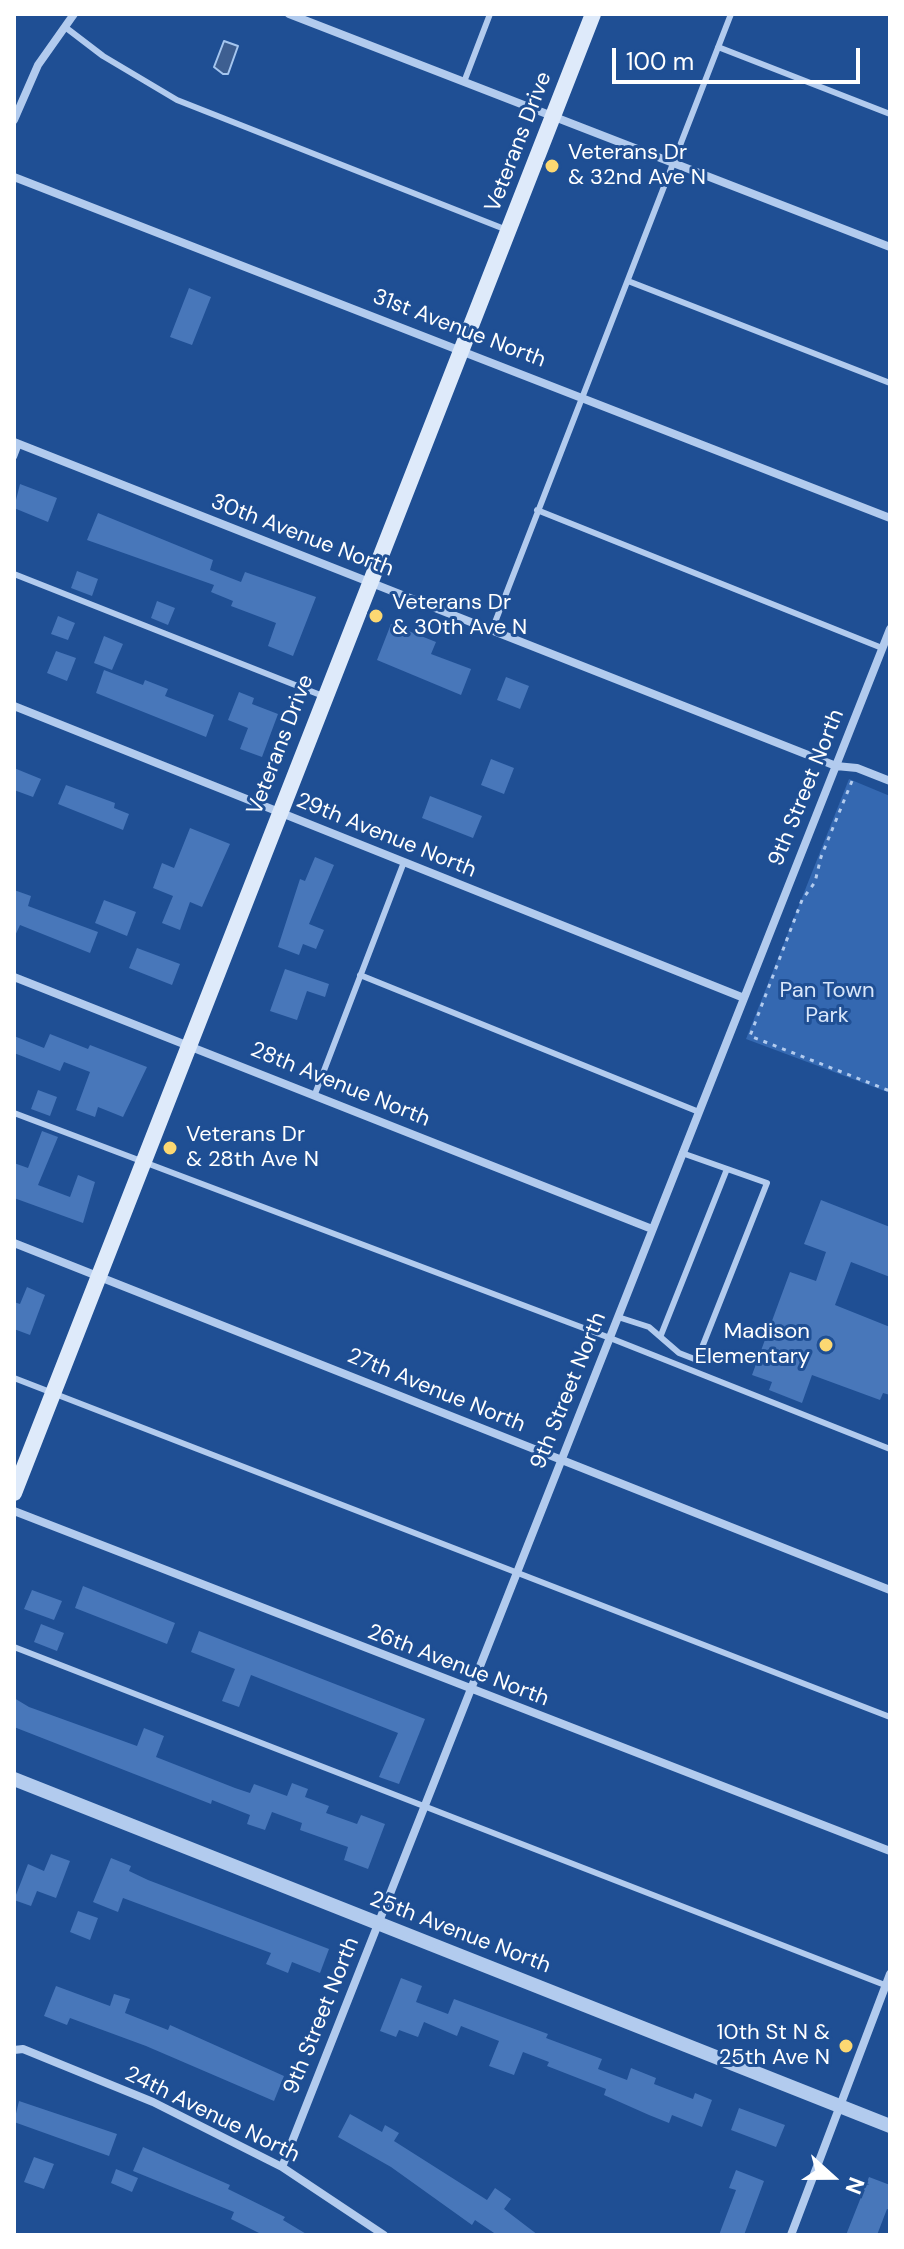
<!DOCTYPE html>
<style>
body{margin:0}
#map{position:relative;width:904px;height:2249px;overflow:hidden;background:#1f4f94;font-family:"DM Sans",sans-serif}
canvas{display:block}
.frame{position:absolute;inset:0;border:16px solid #fff;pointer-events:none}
.north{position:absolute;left:792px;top:2137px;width:80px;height:80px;-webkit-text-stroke:6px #1f4f94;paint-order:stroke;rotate:111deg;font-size:22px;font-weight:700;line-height:32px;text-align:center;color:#fff}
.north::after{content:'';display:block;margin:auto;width:28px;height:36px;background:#fff;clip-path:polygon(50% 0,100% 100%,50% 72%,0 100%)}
.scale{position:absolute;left:612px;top:48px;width:248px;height:36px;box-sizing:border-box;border:4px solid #fff;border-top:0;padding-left:10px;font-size:24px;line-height:28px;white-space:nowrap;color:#fff;-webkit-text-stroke:6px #1f4f94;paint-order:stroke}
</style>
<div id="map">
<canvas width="904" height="2249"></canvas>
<div class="frame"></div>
<div class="north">N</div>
<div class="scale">100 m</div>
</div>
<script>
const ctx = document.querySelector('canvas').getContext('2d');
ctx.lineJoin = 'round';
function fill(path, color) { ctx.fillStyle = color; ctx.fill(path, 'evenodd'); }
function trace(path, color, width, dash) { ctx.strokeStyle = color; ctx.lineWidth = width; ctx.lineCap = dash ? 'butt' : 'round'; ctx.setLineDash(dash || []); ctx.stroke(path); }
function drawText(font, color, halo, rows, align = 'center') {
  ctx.font = font + ' "DM Sans",sans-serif'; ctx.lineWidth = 6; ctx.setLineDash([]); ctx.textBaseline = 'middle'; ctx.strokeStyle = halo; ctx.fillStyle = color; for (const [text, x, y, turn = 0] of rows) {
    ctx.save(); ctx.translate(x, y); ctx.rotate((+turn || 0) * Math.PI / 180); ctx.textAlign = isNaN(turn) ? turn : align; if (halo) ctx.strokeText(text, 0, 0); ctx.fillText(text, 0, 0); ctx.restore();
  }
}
fill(new Path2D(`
 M849,779L890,796V1093L746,1039Z`), '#3468b1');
const water = new Path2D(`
 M224,41L238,46L228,74H223L214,67Z`);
fill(water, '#3e5f91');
trace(water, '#a5c6ef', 2);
fill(new Path2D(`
 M189,288L211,297L192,345L170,337Z
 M20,484L57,498L48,522L14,508Z
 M98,513L213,560L210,570L241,582L245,572L316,597L293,656L268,646L276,623L231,606L233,601L211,592L214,585L87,540Z
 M77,571L98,579L92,596L71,588Z
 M157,601L175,608L168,625L151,618Z
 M58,616L75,623L68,640L51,634Z
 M391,624L436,642L431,654L471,669L461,695L377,660Z
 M104,636L123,644L112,670L94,663Z
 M56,651L76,658L67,681L47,673Z
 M104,670L143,685L145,680L168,689L165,696L214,715L206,737L96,693Z
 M506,677L529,686L520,709L497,700Z
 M239,692L254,698L252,704L278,714L262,757L240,749L248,728L228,720Z
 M491,759L514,768L504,794L481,785Z
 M14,768L41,779L33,797L14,790Z
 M66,785L115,803L114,808L129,814L123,830L58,804Z
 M430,796L482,816L473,838L422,818Z
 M190,828L230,844L202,907L190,902L180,930L162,923L173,896L153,888L162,863L174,868Z
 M315,857L334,865L309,924L324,930L316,949L303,944L299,955L278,947L300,879L305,881Z
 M14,890L31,896L28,906L98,932L90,953L20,925L14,938Z
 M104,900L136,912L127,936L95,923Z
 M137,948L180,964L172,985L129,968Z
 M285,969L329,984L325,997L307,991L297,1020L270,1011Z
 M50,1034L88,1049L90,1045L147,1067L123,1117L98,1107L95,1117L76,1110L90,1072L64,1062L60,1071L14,1053V1036L44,1048Z
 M38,1090L57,1097L50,1116L31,1109Z
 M42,1131L58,1137L38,1185L70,1197L78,1175L95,1182L83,1223L14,1198V1163L28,1168Z
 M821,1200L890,1227V1277L851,1262L835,1305L890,1327V1395L883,1393L880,1400L812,1375L802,1403L769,1390L772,1382L752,1375L790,1272L816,1281L826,1252L804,1244Z
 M27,1287L45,1295L30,1335L14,1329V1302L20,1304Z
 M83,1586L175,1623L167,1644L75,1608Z
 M32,1590L62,1601L54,1620L24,1609Z
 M41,1624L64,1633L57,1651L34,1642Z
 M199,1631L425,1719L399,1784L379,1777L398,1733L251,1675L239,1707L222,1701L235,1669L191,1652Z
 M14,1698L29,1707L137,1746L144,1728L164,1736L156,1757L235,1788L250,1793L254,1784L287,1796L292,1783L308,1789L305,1797L329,1806L326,1813L357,1824L361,1815L385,1824L368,1869L344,1860L348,1847L300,1830L302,1823L272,1812L265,1830L247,1824L250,1815L212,1800L211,1804L14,1727Z
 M51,1854L70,1861L56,1898L37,1891L31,1906L14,1900L28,1864L44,1871Z
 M111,1858L131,1866L129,1871L148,1880L329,1949L320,1973L292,1962L288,1973L266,1964L271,1953L123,1898L118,1912L93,1902Z
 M78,1911L98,1918L90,1940L70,1932Z
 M401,1978L422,1986L416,2002L448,2014L454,1999L548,2034L546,2038L602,2059L598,2069L627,2080L631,2068L656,2078L654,2084L693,2099L695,2093L712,2100L702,2127L672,2115L669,2123L649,2115L604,2095L606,2089L547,2066L549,2062L523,2052L514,2075L489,2066L499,2041L461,2026L457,2036L424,2022L418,2037L399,2030L396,2037L380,2031Z
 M56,1986L110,2006L114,1994L130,1999L125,2013L168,2030L170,2025L284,2076L274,2101L146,2046L70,2018L67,2025L44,2016Z
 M19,2101L117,2134L109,2156L14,2122Z
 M739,2108L785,2125L776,2147L731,2130Z
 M350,2114L382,2132L385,2125L399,2133L394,2141L487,2200L495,2188L511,2199L504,2209L538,2235H497L475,2220L472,2225L391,2167L338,2137Z
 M143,2147L230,2185L228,2189L285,2217L283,2220L308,2235H263L231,2219L234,2212L133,2171Z
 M34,2157L54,2164L44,2189L24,2182Z
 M116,2169L138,2178L132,2192L111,2183Z
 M736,2170L764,2181L744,2235H719L736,2190L729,2188Z
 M869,2177L890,2185V2210L887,2209L877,2235H846Z`), '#4877ba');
trace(new Path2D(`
 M852,781L821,857L815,882L802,900L750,1036L890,1091`), '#b2cbee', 3, [4, 6]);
trace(new Path2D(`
 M65,27L103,56L177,100L507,230
 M718,47L890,114
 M464,82L490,14
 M628,281L890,383
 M14,457L19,444
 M537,510L882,648
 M14,574L323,696
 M492,630L731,14
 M360,975L699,1112
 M315,1094L404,862
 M14,1113L610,1338L890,1449
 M618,1317L649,1327L679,1353L697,1360L767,1183L682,1153
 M661,1335L727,1169
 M14,1378L890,1717
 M14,1647L890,1987`), '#b2cbee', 6);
trace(new Path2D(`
 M289,14L890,247
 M14,120L38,65L74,14
 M14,177L890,518
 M14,442L836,766L857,768L890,781
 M14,706L744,998
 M14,977L652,1229
 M14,1243L890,1590
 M14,1511L890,1851
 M14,2050L23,2049L153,2102L282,2167L384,2235
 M282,2167L890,629
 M791,2235L890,1974`), '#b2cbee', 8);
trace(new Path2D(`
 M14,1779L890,2126`), '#b2cbee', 14);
trace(new Path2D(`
 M14,1493L593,14`), '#deeafa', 16);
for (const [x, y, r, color] of [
 [552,166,8,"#fcd872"],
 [376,616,8,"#fcd872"],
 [170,1148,8,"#fcd872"],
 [826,1345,8,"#fcd872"],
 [846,2046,8,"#fcd872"]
]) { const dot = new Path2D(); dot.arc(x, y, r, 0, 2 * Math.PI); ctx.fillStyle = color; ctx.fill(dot); trace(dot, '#1f4f94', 3); }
drawText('22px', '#fff', '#1f4f94', [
 ["Veterans Drive",519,142,-69],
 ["31st Avenue North",459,329,21],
 ["30th Avenue North",302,536,21],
 ["Veterans Drive",281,745,-69],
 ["9th Street North",807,788,-68],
 ["29th Avenue North",386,836,22],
 ["28th Avenue North",340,1085,22],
 ["27th Avenue North",436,1391,22],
 ["9th Street North",569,1391,-68],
 ["26th Avenue North",458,1666,21],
 ["25th Avenue North",460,1933,21],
 ["9th Street North",322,2016,-68],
 ["24th Avenue North",212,2115,26]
]);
drawText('22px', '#fff', '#1f4f94', [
 ["Veterans Dr",568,153],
 ["& 32nd Ave N",568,178],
 ["Veterans Dr",392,603],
 ["& 30th Ave N",392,628],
 ["Veterans Dr",186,1135],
 ["& 28th Ave N",186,1160],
 ["Madison",810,1332,"right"],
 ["Elementary",810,1357,"right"],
 ["10th St N &",830,2033,"right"],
 ["25th Ave N",830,2058,"right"]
], 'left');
drawText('22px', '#d8e6fa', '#1f4f94', [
 ["Pan Town",827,991],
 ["Park",827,1016]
]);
</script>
